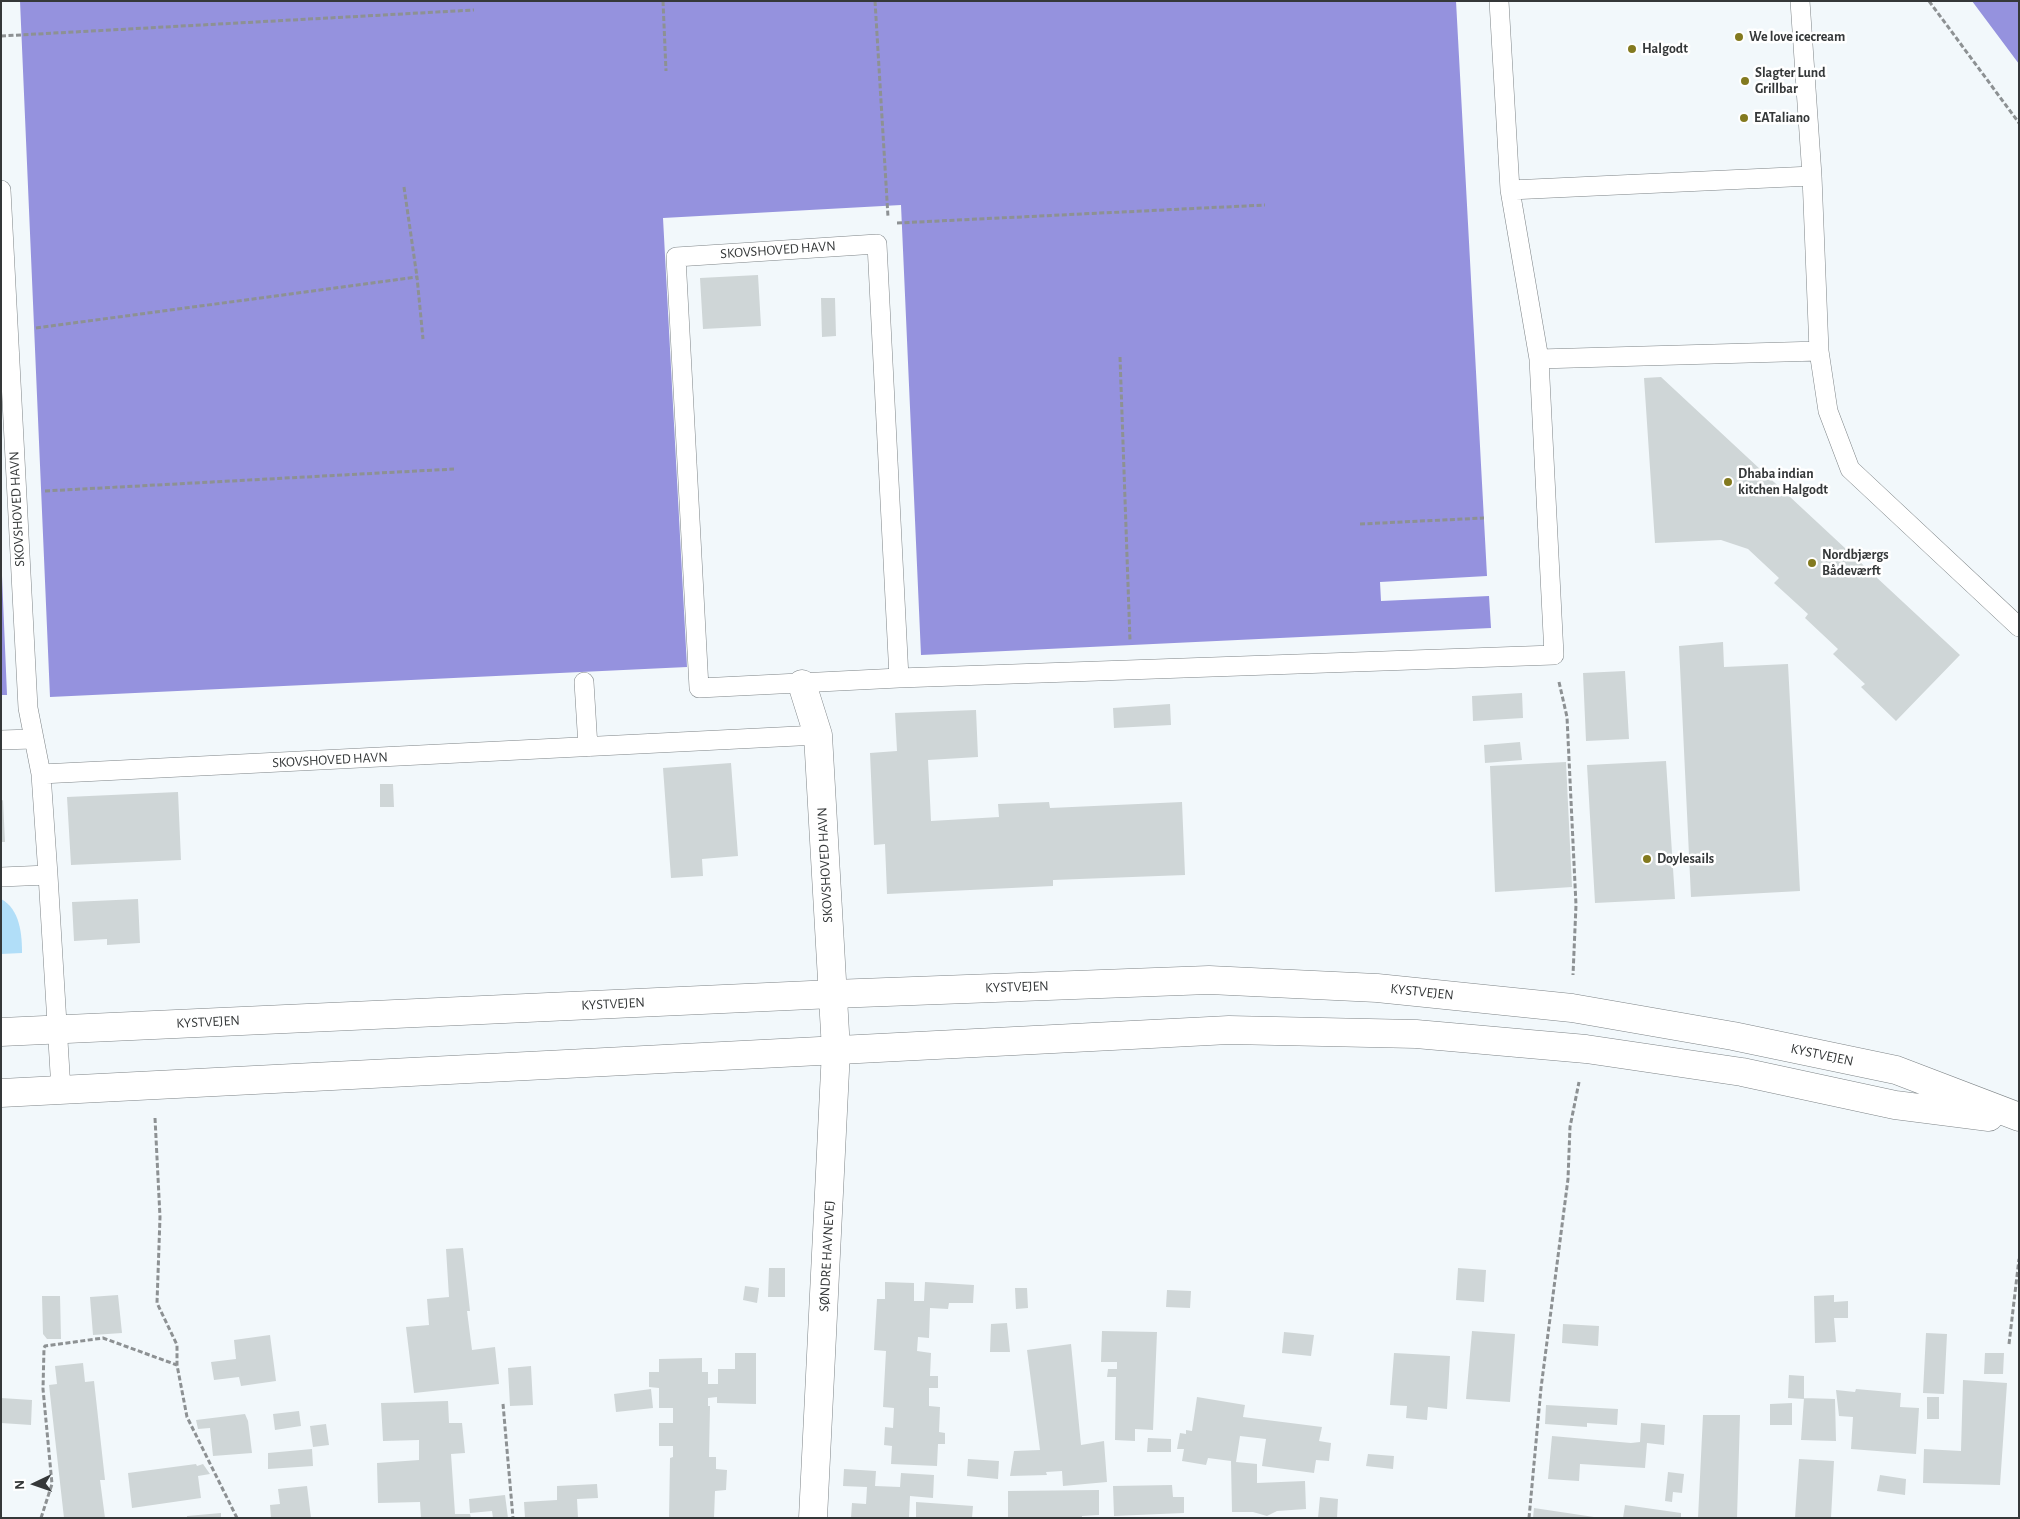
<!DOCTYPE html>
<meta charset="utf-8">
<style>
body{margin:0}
#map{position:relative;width:2020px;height:1519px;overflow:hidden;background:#f2f8fb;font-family:"Alegreya Sans",sans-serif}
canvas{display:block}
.frame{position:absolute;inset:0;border:2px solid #353839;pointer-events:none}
.north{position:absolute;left:10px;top:1459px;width:50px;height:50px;-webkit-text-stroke:4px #fff;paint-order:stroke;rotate:267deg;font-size:14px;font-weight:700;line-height:20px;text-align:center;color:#353839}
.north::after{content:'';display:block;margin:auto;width:18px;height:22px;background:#353839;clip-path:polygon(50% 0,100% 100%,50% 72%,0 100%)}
</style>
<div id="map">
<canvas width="2020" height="1519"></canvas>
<div class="frame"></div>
<div class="north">N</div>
</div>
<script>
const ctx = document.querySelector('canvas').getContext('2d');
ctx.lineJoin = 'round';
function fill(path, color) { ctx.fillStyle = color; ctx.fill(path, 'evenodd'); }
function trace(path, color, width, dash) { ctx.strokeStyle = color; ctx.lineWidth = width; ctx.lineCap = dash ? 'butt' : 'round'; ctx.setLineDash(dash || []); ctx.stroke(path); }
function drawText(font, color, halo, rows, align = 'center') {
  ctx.font = font + ' "Alegreya Sans",sans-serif'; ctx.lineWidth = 5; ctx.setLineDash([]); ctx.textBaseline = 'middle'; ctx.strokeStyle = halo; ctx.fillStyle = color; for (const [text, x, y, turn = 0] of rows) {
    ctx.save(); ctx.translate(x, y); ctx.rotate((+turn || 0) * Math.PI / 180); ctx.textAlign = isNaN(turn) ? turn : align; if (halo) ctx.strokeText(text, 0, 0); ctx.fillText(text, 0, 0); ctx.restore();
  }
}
fill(new Path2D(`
 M1,899C20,909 22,934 22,953L1,954Z`), '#b1def8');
fill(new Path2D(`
 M20,1H1456L1487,576L1380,582L1381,601L1489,596L1491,628L921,655L901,205L663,218L687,667L50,697Z
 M1972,1H2019V64Z
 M1,552L7,695H1Z`), '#9592de');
fill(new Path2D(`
 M758,275L761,326L703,329L700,278Z
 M821,298H835L836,336L822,337Z
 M1661,377L1960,655L1896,721L1861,687L1865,684L1833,654L1838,649L1805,618L1808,614L1774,583L1779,578L1748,549L1721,540L1655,543L1644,378Z
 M1723,642L1724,667L1788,664L1800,891L1691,897L1679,646Z
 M1625,671L1629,739L1586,741L1583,673Z
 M1522,693L1523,718L1473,721L1472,696Z
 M1170,704L1171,725L1114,728L1113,708Z
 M976,710L978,757L928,760L931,821L999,817L998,804L1049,802L1050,808L1182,802L1185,875L1053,880V886L887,894L885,844L874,845L870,753L897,751L895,713Z
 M1520,742L1522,760L1485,763L1484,745Z
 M1666,761L1675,899L1595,903L1587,765Z
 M1566,762L1572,887L1495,892L1490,766Z
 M731,763L738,856L702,859L703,876L671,878L663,768Z
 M380,784H393L394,807H380Z
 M178,792L181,860L71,865L67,797Z
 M3,800L5,842H1V801Z
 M138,899L140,943L107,945V939L74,941L72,902Z
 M463,1248L470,1311H467L472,1350L495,1347L499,1384L414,1393L406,1327L429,1325L427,1299L449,1297L446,1249Z
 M769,1268H785V1297H768Z
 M1458,1268L1486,1270L1484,1302L1456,1300Z
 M885,1282L914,1283V1301H924L925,1282L974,1285L973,1303H949L948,1309L930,1308L929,1338L918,1337L917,1351L931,1353L930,1376H938V1388H929V1406L940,1407L939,1432L945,1433V1444H938L937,1466L891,1464L892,1446L884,1445L885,1427L893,1428L894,1408L883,1407L886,1351L874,1350L877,1299H885Z
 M745,1286L759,1288L757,1303L743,1300Z
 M1015,1288H1027L1028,1308L1016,1309Z
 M1167,1290L1191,1291L1190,1308L1166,1307Z
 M118,1295L122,1333L93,1335L90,1297Z
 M1834,1295V1302L1848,1301V1318H1834L1836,1342L1815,1343L1814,1296Z
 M42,1296H60L61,1339H47L43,1334Z
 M1007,1323L1010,1352H990L991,1324Z
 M1563,1324L1599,1326L1598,1346L1562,1343Z
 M1102,1331L1157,1332L1153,1430L1135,1429V1441L1115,1440L1116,1377H1107L1108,1369H1117V1362H1101Z
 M1472,1331L1515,1334L1510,1402L1466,1399Z
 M1284,1332L1314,1335L1311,1356L1282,1353Z
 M1926,1333L1947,1334L1944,1394L1923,1393Z
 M270,1335L276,1381L241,1386L239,1377L214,1380L211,1362L236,1359L234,1340Z
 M1071,1344L1081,1445L1104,1441L1107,1482L1063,1486L1062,1471L1046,1472L1047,1475L1010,1476L1014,1451L1040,1450L1027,1350Z
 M735,1353H756V1404L717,1403V1397L708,1398V1406H710L709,1457H716V1469L727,1470L726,1490L715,1491L714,1518H669L670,1458L673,1457V1446H659V1423H673V1408H659V1388L649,1387V1372H659V1359L702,1358V1372H708V1384H718V1369H735Z
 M1394,1353L1450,1356L1447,1409L1428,1407L1427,1420L1406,1418L1407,1406L1390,1405Z
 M1985,1353H2004L2003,1374H1984Z
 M83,1363L85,1382L94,1381L105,1480H100L105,1518H64L49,1385L57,1384L55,1366Z
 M531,1366L533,1405L510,1406L508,1368Z
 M1789,1375L1804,1376V1399L1788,1398Z
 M1963,1380L2007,1383L2000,1485L1923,1483L1924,1449L1961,1451Z
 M651,1389L653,1408L616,1412L614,1394Z
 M1856,1389L1901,1393L1900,1407L1919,1408L1916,1454L1851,1449L1853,1417L1839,1416L1836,1390L1855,1392Z
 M1197,1397L1245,1405L1243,1417L1322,1427L1319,1441L1331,1443L1329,1461L1316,1460L1314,1473L1262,1466L1266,1439L1240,1436L1236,1462L1257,1464V1483L1305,1481L1306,1509L1277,1511L1267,1516L1253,1512H1232L1231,1461L1208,1458L1206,1465L1182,1461L1184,1449H1177L1180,1433L1186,1434V1430L1192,1431Z
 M1927,1397H1939V1419H1927Z
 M1,1398L32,1400L31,1425L1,1423Z
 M1804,1398L1835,1399L1836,1441L1801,1440Z
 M448,1401L449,1423H462L465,1453L451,1454L455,1514H470L471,1518H421L420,1502L378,1503L377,1463L419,1460V1440L383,1441L381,1403Z
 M1792,1403V1425H1770V1404Z
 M1546,1405L1618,1409L1617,1425L1587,1423V1427L1545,1424Z
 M299,1411L301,1426L275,1430L273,1414Z
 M245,1414L248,1421L252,1453L213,1456L210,1428L198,1429L196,1420Z
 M1703,1415H1740L1737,1518H1698Z
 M1641,1423L1665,1425L1664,1445L1647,1443L1645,1468L1580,1464L1579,1481L1548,1479L1552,1436L1631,1443L1640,1442Z
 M326,1424L329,1445L313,1447L310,1426Z
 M1148,1438L1171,1439V1452H1147Z
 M312,1449L313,1466L268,1469V1453Z
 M1368,1454L1394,1456L1393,1469L1366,1466Z
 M968,1459L999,1461L998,1479L967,1476Z
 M1799,1459L1834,1461L1831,1518H1795Z
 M196,1464L197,1466L203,1464L210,1474L198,1476L201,1498L132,1508L128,1473Z
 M844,1469L876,1471L875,1486L900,1487L901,1473L934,1475L933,1498L910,1496L909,1518H851L852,1503L866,1504L867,1487L843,1486Z
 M1668,1472L1684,1474L1682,1493L1673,1492L1672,1502L1665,1501Z
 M1880,1475L1906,1479L1905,1495L1877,1491Z
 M597,1484L598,1498L577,1499L578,1518H525L524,1502L557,1500V1486Z
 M1172,1485L1173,1497H1184V1513L1114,1516L1113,1486Z
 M307,1486L311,1518H271L270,1505L280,1504L278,1489Z
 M1099,1490V1515L1082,1516V1518H1008V1491Z
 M505,1495L508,1518H493L492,1511L470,1513L469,1499Z
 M1320,1497L1338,1499L1337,1518H1318Z
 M916,1502L973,1506L972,1518H916Z
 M1625,1505L1681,1513V1518H1623Z
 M1534,1508L1594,1517V1518H1533Z
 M221,1513V1518H187V1516Z`), '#cfd6d7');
const service = new Path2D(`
 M1800,1L1812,176L1819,351L1828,411L1850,469L2019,627
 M1,190L28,708L41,774L48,875
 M1510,190L1812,176
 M1539,359L1819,351
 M899,678L877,244L676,257L699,688L899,678L1554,655L1539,359L1510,190L1499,1
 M584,682L588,747
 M1,740L33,739
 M41,774L818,735
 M1,877L48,875L61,1090`);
const minor = new Path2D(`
 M802,684L818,735L836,1050L813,1518`);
const secondary = new Path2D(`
 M1,1032L833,994L1209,980L1377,988L1572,1008L1733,1036L1896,1070L2019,1117
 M1,1093L1229,1030L1416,1034L1586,1049L1742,1072L1895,1105L1989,1117`);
trace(service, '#7e8487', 20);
trace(minor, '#7e8487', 29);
trace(secondary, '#7e8487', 29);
trace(new Path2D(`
 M663,1L666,71
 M875,1L888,217
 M1929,1L2019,123
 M1,36L474,10
 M404,187L417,277
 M897,223L1265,205
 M36,328L417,277L423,339
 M1120,357L1130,641
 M45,491L454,469
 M1360,524L1484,518
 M1559,682L1567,717L1576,905L1573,975
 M155,1118L160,1217L157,1303L177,1345V1365
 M2009,1344L2019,1259
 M503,1404L513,1518
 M41,1518L52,1484L43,1389L44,1348L45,1346L103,1338L177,1365L187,1417L237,1518
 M1529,1518L1541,1388L1568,1179L1570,1127L1579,1082`), '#8d9193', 3, [5, 2.5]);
trace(service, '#fff', 19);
trace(minor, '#fff', 28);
trace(secondary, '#fff', 28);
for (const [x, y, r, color] of [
 [1739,37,5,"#837a1f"],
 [1632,49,5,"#837a1f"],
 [1745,81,5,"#837a1f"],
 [1744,118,5,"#837a1f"],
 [1728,482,5,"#837a1f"],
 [1812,563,5,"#837a1f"],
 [1647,859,5,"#837a1f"]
]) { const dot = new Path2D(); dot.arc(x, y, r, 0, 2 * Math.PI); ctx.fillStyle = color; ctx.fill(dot); trace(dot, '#fff', 2); }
drawText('bold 14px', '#353839', '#fff', [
 ["We love icecream",1749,37],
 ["Halgodt",1642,49],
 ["Slagter Lund",1755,73],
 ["Grillbar",1755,89],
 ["EATaliano",1754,118],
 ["Dhaba indian",1738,474],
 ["kitchen Halgodt",1738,490],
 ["Nordbjærgs",1822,555],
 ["Bådeværft",1822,571],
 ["Doylesails",1657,859]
], 'left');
drawText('14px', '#353839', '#fff', [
 ["SKOVSHOVED HAVN",778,250,-4],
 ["SKOVSHOVED HAVN",17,509,-93],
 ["SKOVSHOVED HAVN",330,760,-3],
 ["SKOVSHOVED HAVN",825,865,-93],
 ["KYSTVEJEN",1017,987,-2],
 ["KYSTVEJEN",1422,992,6],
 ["KYSTVEJEN",613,1004,-3],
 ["KYSTVEJEN",208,1022,-3],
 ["KYSTVEJEN",1822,1055,12],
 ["SØNDRE HAVNEVEJ",827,1256,-87]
]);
</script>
